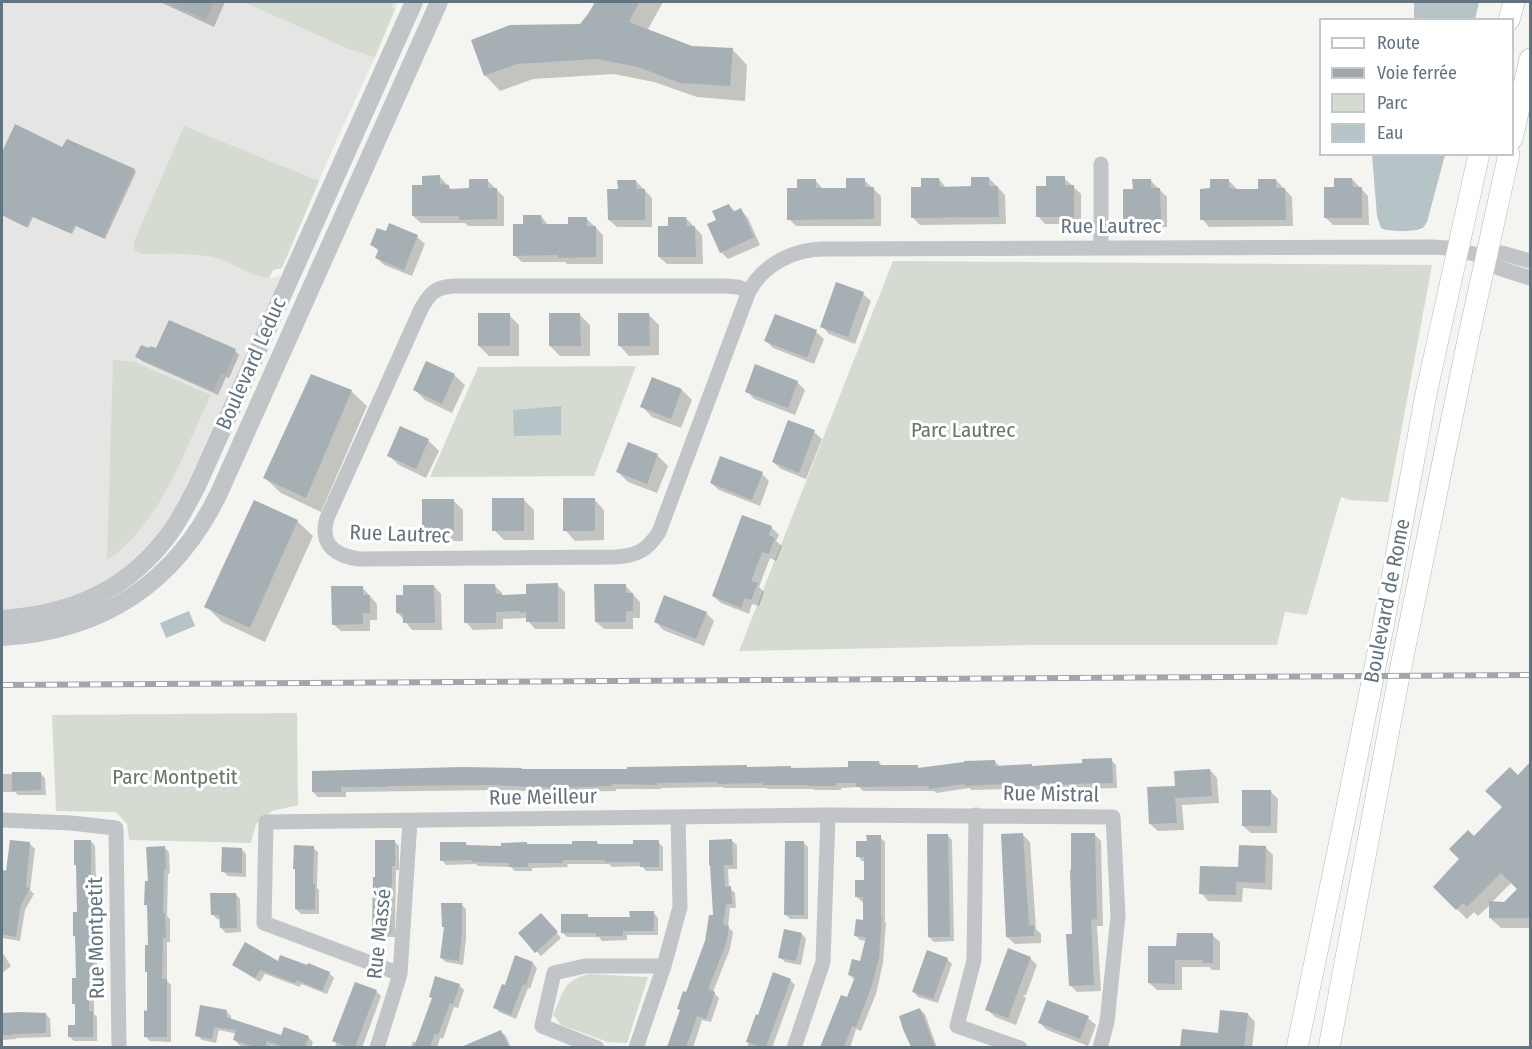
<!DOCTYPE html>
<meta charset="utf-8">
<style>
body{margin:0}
#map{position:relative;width:1532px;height:1049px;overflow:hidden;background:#f4f4f0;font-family:"Fira Sans Condensed",sans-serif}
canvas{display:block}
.frame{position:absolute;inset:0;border:3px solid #637481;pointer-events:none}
.legend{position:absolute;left:1319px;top:18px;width:195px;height:138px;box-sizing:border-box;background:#fff;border:2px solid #c1c7cd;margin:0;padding:8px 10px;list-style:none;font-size:18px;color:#637481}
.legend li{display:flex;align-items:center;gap:12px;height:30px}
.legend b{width:30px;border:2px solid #c1c7cd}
</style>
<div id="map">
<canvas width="1532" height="1049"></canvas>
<div class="frame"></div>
<ul class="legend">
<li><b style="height:8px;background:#fff"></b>Route</li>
<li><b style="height:8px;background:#a0a6ab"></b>Voie ferrée</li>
<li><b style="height:16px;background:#d5dbd1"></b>Parc</li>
<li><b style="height:16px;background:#b7c4c7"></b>Eau</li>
</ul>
</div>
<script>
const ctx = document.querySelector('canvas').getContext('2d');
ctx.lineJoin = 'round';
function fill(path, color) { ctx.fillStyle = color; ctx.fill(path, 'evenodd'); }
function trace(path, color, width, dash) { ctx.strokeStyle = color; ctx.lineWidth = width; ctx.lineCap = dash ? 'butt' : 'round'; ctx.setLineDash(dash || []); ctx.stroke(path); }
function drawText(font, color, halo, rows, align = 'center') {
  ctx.font = font + ' "Fira Sans Condensed",sans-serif'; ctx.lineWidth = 6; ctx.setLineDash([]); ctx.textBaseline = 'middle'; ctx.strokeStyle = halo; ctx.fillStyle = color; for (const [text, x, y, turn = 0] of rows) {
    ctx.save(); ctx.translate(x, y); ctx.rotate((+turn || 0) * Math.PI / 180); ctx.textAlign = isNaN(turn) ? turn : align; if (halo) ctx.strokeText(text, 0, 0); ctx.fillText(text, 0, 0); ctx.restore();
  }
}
fill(new Path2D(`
 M2,2H398L375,57L332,150L282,268L274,269L272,271L270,278L277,277L281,275L261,321L179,503L155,539L133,562L109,579L83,593L46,606L2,611Z`), '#e5e6e4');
fill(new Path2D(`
 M244,2H392L393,3L391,7L395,9L375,57L349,49Z
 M184,126L319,181L282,268L273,270L269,278C251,277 234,263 216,258C192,252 165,254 141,254C134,251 133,249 134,242Z
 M893,261L1432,265L1388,502L1349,500L1341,497L1307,615L1285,612L1277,645H1034L739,651Z
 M113,360L134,362L211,395C183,452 162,523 107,560Z
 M636,366L594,476L430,477L478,367Z
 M297,713L298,805L272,811L256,824L251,843L129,840L127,824L116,812L56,811L52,715Z
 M589,974L648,977L627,1043L608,1042L561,1025L553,1015C563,993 563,980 589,974Z`), '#d5dbd1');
fill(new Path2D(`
 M1414,2H1479L1475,20L1414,19Z
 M1372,155H1445L1427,222C1424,226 1425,227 1420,229C1412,232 1389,232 1381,228L1377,216Z
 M561,406V435L514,436L513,410Z
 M189,611L195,626L166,638L160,623Z`), '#b7c4c7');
fill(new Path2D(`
 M160,2H225L214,27Z
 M597,2H663L647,31L692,47L732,49L747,65L745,101L697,97L654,82L614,74L533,79L500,91L485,75L581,26L589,15Z
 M15,126L63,149L134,170L136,172L105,239L76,226L72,234L33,217L28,228L2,215V156Z
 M440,177L452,190H471L487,180L504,197V226H468L465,223H421L413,216L423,186Z
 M989,178L1005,195L1006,224L920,225L913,218L922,189L939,179L946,188H972Z
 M1064,178L1081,194V224H1045L1038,216Z
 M1352,179L1368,196L1369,225H1333L1326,218Z
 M815,180L823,189H848L864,180L881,196V226H796L789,219L799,190Z
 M1228,180L1236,188V190H1259L1276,180L1292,197L1293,226L1209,227L1202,219L1212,190Z
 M636,181L652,198V227H617L609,220L619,191Z
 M1151,181L1167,197V227H1132L1124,219Z
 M729,206L736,212L741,210L748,218L760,245L728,259L721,252L718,221Z
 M541,216L548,225H570L586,218L603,235V264H567L565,262H522L514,255L524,226Z
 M686,218L702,235L703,264H667L659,257L669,228Z
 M390,225L417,237L425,244L412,276L384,265L377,258L379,252L372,245L387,233Z
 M863,294L871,301L855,344L829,334L822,326Z
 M509,315L519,325V356H489L479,346Z
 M580,315L590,325V356H560L550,346Z
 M649,315L659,325V355L629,356L619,345Z
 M775,316L816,332L824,339L814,364L773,348L766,341Z
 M157,350L235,351L239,355L229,378L226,377L218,395L142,361L137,357Z
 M454,375L465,385L452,413L425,400L415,390Z
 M797,382L805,390L795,415L754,399L747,391Z
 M682,390L692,400L681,428L652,417L642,406Z
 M351,391L367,406L321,512L281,493L265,478Z
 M814,432L822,439L806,479L781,469L773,462Z
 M428,440L439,451L426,478L399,465L388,455Z
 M629,444L658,456L668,466L657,493L628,482L618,472Z
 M762,474L769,481L760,506L719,490L711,483Z
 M523,499L534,510V540H504L494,530Z
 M594,499L604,510V540L575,541L565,530Z
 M453,500L463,510V541H434L423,531Z
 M297,521L313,536L265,642L222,622L206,606Z
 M771,527L779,535L776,541L782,546L776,561L770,558L759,587L764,592L759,606L752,604L749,614L721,603L713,596Z
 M557,585L565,592V629H535L528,621V618L503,619V629L473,630L466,622L495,586L502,593V596H528Z
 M625,585L640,602V618H633V629H604L596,622Z
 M434,586L441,594L442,630H412L398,613Z
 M362,587L377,604V620H370V631H341L333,624Z
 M706,613L714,621L704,646L663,630L656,622Z
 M1111,760L1116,765L1117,788L1078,789L1051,791L1049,789L1012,791L1010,789L971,790L970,788L936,793L934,791H863L859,787L841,788V790H814L813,789H768L767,788H724L722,787L661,788V789H616V791L558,792L498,790L346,792V797H318L313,792L314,772L748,768L793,770L849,768L879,762L883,767L917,766L920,769L995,761L1000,767L1033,768L1083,764Z
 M1530,764V928H1501L1490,918L1491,904L1478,916L1474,912L1467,919L1435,887L1461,859L1474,838L1504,807L1518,777ZM1512,882L1519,889L1504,904L1491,903Z
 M1210,770L1217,778L1219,803L1182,805L1184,830L1158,831L1150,824L1176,787Z
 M2,774H41L45,778L46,795H18L15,792H2Z
 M1270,791L1278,799L1277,833H1251L1243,826Z
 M1094,834L1101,841L1103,926H1097L1101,991L1077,992L1070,985L1074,936Z
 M1023,835L1030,842L1036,929L1041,934V943L1015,944L1007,937Z
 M948,836L952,840L954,941L934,942L929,937Z
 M880,837L885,842V922L886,923L883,963L876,994L861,1031L856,1029L850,1048H825L822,1045L848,999L855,981L850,975L861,963L867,941L860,940L856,936L865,922L864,902H862L857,897L865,882L866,861H862L858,856L868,842Z
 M91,841L95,846L96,881L98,883L97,974H94V1014L97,1017V1041H74L69,1036L77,1027L76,1006L74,1003L78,979L77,938L74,936L78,913L77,867L75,865Z
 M394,841L399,846V870H396L395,937H378L373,932Z
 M732,841L737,845V869H728L729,888L735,893L736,908H730L728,927L733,932L730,949L713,992L719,998L711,1022L702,1020L693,1048H668L715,917L712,866Z
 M597,842L600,846L635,845L658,842L663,847V871H646L642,866L612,867L609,864H567L568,867L532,868V871H515L511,867L478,866L476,864L446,865L442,860L466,844L468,846H529L574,845Z
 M803,842L808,847V919H790L786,915Z
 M30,844L35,849L30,890L34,894L25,910L20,941L2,938V930L9,926L2,925V891L4,872L7,873Z
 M164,847L169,852L170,873L168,874L167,916L170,919V942H167V981L171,985V1042L150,1041L145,1036L148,1012L150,947L149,908L146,905L149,882Z
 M1265,847L1273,855L1272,890L1243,888L1242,902L1208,901L1201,893L1239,869Z
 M313,848L318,852L317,888L319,890V914H301L296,909L297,871L294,868Z
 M242,849L246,854V877L228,876L223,871Z
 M236,894L240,899L241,932L226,933L221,928V919H217L213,915Z
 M461,904L466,909V939L463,965L446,962L441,958L445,928L443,926Z
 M654,913L658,918V935H627V940L602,941L599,937H567L562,932L587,916L590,919L631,918Z
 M540,915L561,938L541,956L520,934Z
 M802,934L806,939L801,965L785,962L780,957Z
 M1212,935L1220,942V970H1212L1209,967H1182V990H1157L1149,983L1178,948Z
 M2,952L11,966L2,973Z
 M1030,958L1037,965L1026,995H1023L1026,998L1016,1025L995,1017L987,1009Z
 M947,959L952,964L938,1003L918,997L914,992Z
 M533,963L537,968L530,989L528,988L516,1019L499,1012L495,1007L506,987Z
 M234,965L329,973L334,978L327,994L301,984L300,987L265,974L260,982L239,969Z
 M790,980L795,985L772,1048H747L757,1016L759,1017Z
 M356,984L377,992L381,996L362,1048H335L336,1043L334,1041Z
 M459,985L464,990L458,1008L454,1007L443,1039L440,1038L437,1048H411L413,1041L417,1043Z
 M920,1010L925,1014L937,1048H912L901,1017Z
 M226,1011L231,1016L230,1020L282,1037H308L313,1042L311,1048H278L271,1045V1048H248L239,1045L235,1040L237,1034L219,1030L216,1043L202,1040L197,1035Z
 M46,1014L50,1019L51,1037L17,1038L16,1039L3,1040L2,1038V1015Z
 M1248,1014L1255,1022L1252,1048H1181L1183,1031L1219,1035Z
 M1088,1018L1096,1025L1088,1046L1047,1030L1039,1022Z
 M501,1032L506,1036L511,1048H481L478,1042Z`), '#0003');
fill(new Path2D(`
 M166,2H214L206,20Z
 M595,2H639L629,22L692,46L733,48L730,86L680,83L638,67L597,59L517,64L484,76L471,40L510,25L580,24L588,14Z
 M15,124L62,147L67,139L135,169L103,238L74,225L70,233L31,216L26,227L2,215V152Z
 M440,175V184L449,185V189L469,188V179H488V188H497V219L459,220V216H412V185H422V176Z
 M1046,176H1065V185H1074V217H1036V186H1046Z
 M971,177H989V186H998L999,217L911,218V187H921V178H939L940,187L971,186Z
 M846,178H865V187H874V219L787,220V188H797V179H816V188H846Z
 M1334,178H1352L1353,187H1362V218H1324V187H1334Z
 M1132,179H1151V188H1160L1161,220H1123V189H1133Z
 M1210,179H1229V188L1238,189H1258V179H1276V188H1285L1286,220H1200V189L1210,188Z
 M617,180H636V189H645V220H608L607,189H618Z
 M729,204L733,212L741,208L754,237L720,253L707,224L716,220L712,211Z
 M523,215H541L542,224H568V217H587V226H596V257L558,258V255L513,256V224H523Z
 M668,217H686L687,226H695L696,257H658V226H668Z
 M389,223L418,235L404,270L375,258L379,249L370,245L377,228L386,231Z
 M836,282L864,292L848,337L820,327Z
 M478,313H510V346H478Z
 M549,313H580L581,346H549Z
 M618,313H649L650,346H618Z
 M775,314L817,330L807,358L764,341Z
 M169,320L236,349L225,375L221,373L213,391L135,357L141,345L149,348L150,346L156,348Z
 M426,361L455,374L442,404L413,390Z
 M755,364L798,381L788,408L745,392Z
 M311,374L352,390L306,498L263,478Z
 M652,377L682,389L671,419L640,407Z
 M788,420L815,430L799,473L772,462Z
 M400,426L429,439L416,469L387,456Z
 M628,442L658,454L647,484L616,472Z
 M720,456L763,472L752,500L710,483Z
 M492,498H524V531H492Z
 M563,498H595V531H563Z
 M422,499H454V531L422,532Z
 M254,500L298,520L250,628L204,607Z
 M742,515L772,526L769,535L775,538L769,554L762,552L751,581L758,583L751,600L745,598L741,608L712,596Z
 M558,583V622H526V612L520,613V611L496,612V623H464V584H495L496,594H502V595L526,594V584Z
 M594,584H626V593H633V611H626V622H595Z
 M403,585H434L435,623H403V614L396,613V595H403Z
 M331,586H363V595H370V613H363V624L332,625Z
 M664,595L707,612L696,639L654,622Z
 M1112,758L1113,783L1072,784L1045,787L1044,785L1006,787L1005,784L965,786V784L929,789V786L856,787V783H836V786H807V785H762V783L717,784V782L657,783V785L612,784V786L553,788L492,785L387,786V787H341V792H312V771L462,767L522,768V769H627V767L747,765V767L791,766V768L848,767V761H879V765H918V768L964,762V761L995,760V766L1032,764V766L1082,763V759Z
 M1530,762V918H1489V901L1504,902L1517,889L1501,873L1467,907L1463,903L1456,910L1433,887L1459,859L1449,849L1468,830L1474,836L1502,807L1485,791L1510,767L1518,775Z
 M1210,769L1212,796L1175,798L1177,823L1149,824L1147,787L1175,786L1174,771Z
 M12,772H41V790L12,791Z
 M1242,790H1271V826H1242Z
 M1023,833L1029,925H1034V936L1006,937L1001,834Z
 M1071,833H1095L1097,919L1091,920L1094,985L1069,986L1066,934H1072L1070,870H1071Z
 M927,834H948L950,937H928Z
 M866,835H881V917H882L879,958L871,988L856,1027L852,1026L844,1047H820L841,995L847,997L855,977L848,975L852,959L860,961L866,937L854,936L856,919L863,920V897H855V880H864V857H856V841H867Z
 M732,839L733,865H724L725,887L731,886L732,904H726L723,925L729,926L726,944L708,989L715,992L706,1019L697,1016L686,1047H667L680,1010L677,1009L683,991L686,992L705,941L709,915H713L710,865H709V840Z
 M10,840L30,842L26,887L30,888L21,905L16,937L2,934V882L3,870L6,871Z
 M74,840H91V877H94V936L93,970H90L89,1011H93V1037H68V1025H75V1004H72V978H76L75,936H73V912H77L76,865H74Z
 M375,840H395V866H392L391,933L372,932L373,877H375Z
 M633,840H659V867H640V862H605V860H563V863H528V867H509V863L472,862V860L440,861V842H466V845L501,846V843L527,842V844H572V841H597V844H633Z
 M785,841H804V915H784Z
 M294,845L314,846L313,884H315V910L295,909V869H293Z
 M1239,845L1266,846L1265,883L1236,882V895L1199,894L1200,866L1238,867Z
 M165,846L166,869H164L163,913H165L166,938H163L162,979H167V1037H144V1010L147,1011V972H145V945H148L147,905H144L145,881H148L146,847Z
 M222,847L242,848V873L221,872Z
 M210,893H236L237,928H220L219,915H211Z
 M441,903H462V934L459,961L440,958L444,927H442Z
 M629,911H654V931H623V936H596V933H561V914H588V917H630Z
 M541,913L558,932L535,953L518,933Z
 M784,929L802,933L796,961L778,958Z
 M1177,933H1213V963H1203V960H1175V984L1148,983V946H1176Z
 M245,942L278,961L280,955L307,965L308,963L330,972L322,991L297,980L295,983L260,970L255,978L232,965Z
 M1008,948L1031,957L1019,988H1018L1019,989L1008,1018L985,1010Z
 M927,950L948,958L933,999L912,992Z
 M515,955L533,962L526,985L523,984L511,1015L493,1008L502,984L505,985Z
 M773,972L791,979L766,1047H763L746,1042L756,1014L758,1015Z
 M435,976L460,984L453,1005L450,1003L438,1035L435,1034L430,1047H414L432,998L429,997Z
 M355,982L377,990L355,1047H349L332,1041Z
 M1047,1000L1089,1016L1080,1039L1038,1023Z
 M200,1005L227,1010L226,1017L281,1035L284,1027L309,1036L305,1047H284L267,1041L265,1047H255L233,1040L236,1030L214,1027L212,1039L195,1036Z
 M920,1008L928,1029L935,1047H911L903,1029L899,1016Z
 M1220,1010L1248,1013L1244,1047H1180L1182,1029L1218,1033Z
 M19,1012L46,1013V1033L12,1034V1035H2V1013Z
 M501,1030L509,1047H461Z`), '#a6afb3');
const secondary = new Path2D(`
 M1509,20L1514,2
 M1512,139L1530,59
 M1297,1048L1346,812L1383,627L1426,394L1479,154
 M1329,1048L1399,676L1469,335L1509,154`);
trace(secondary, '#b1b7bb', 22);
trace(new Path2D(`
 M1101,164V248
 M1487,257L1499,268L1530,278
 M749,291L738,287L725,286H454C435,287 430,293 421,309L327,518C319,545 336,556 359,559L615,557C636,556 647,551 659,532L749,291C764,264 794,249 824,249L1433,247L1448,248L1487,257L1502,253L1530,261
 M828,815L1113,817L1118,916L1107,1022L1100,1048
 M976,815L974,960L957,1026L1020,1048
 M2,820L71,823L116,828L119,1048
 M400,974L264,923L266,822L828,815L823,962L794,1048
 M377,1048L400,974L410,821
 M597,1048L542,1026L554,973L585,966H664
 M636,1048L664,966L680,907L678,817`), '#c1c5c8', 15);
trace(new Path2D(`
 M2,619C72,614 130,590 172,530C182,516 189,501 197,486L414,2
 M2,637C102,631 175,584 219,493L439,2`), '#c1c5c8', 18);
trace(secondary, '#fff', 21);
const rail = new Path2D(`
 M2,685L1530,675`);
trace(rail, '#a0a6ab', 6);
trace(rail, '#fff', 4, [11]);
drawText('21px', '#637481', '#fff', [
 ["Rue Lautrec",1111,227],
 ["Boulevard Leduc",252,364,-66],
 ["Rue Lautrec",400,535,2],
 ["Boulevard de Rome",1388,601,-79],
 ["Rue Mistral",1051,795,1],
 ["Rue Meilleur",543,798,-1],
 ["Rue Massé",380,934,-84],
 ["Rue Montpetit",97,938,-91]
]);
drawText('21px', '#677862', '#fff', [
 ["Parc Lautrec",963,431],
 ["Parc Montpetit",175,778]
]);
</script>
